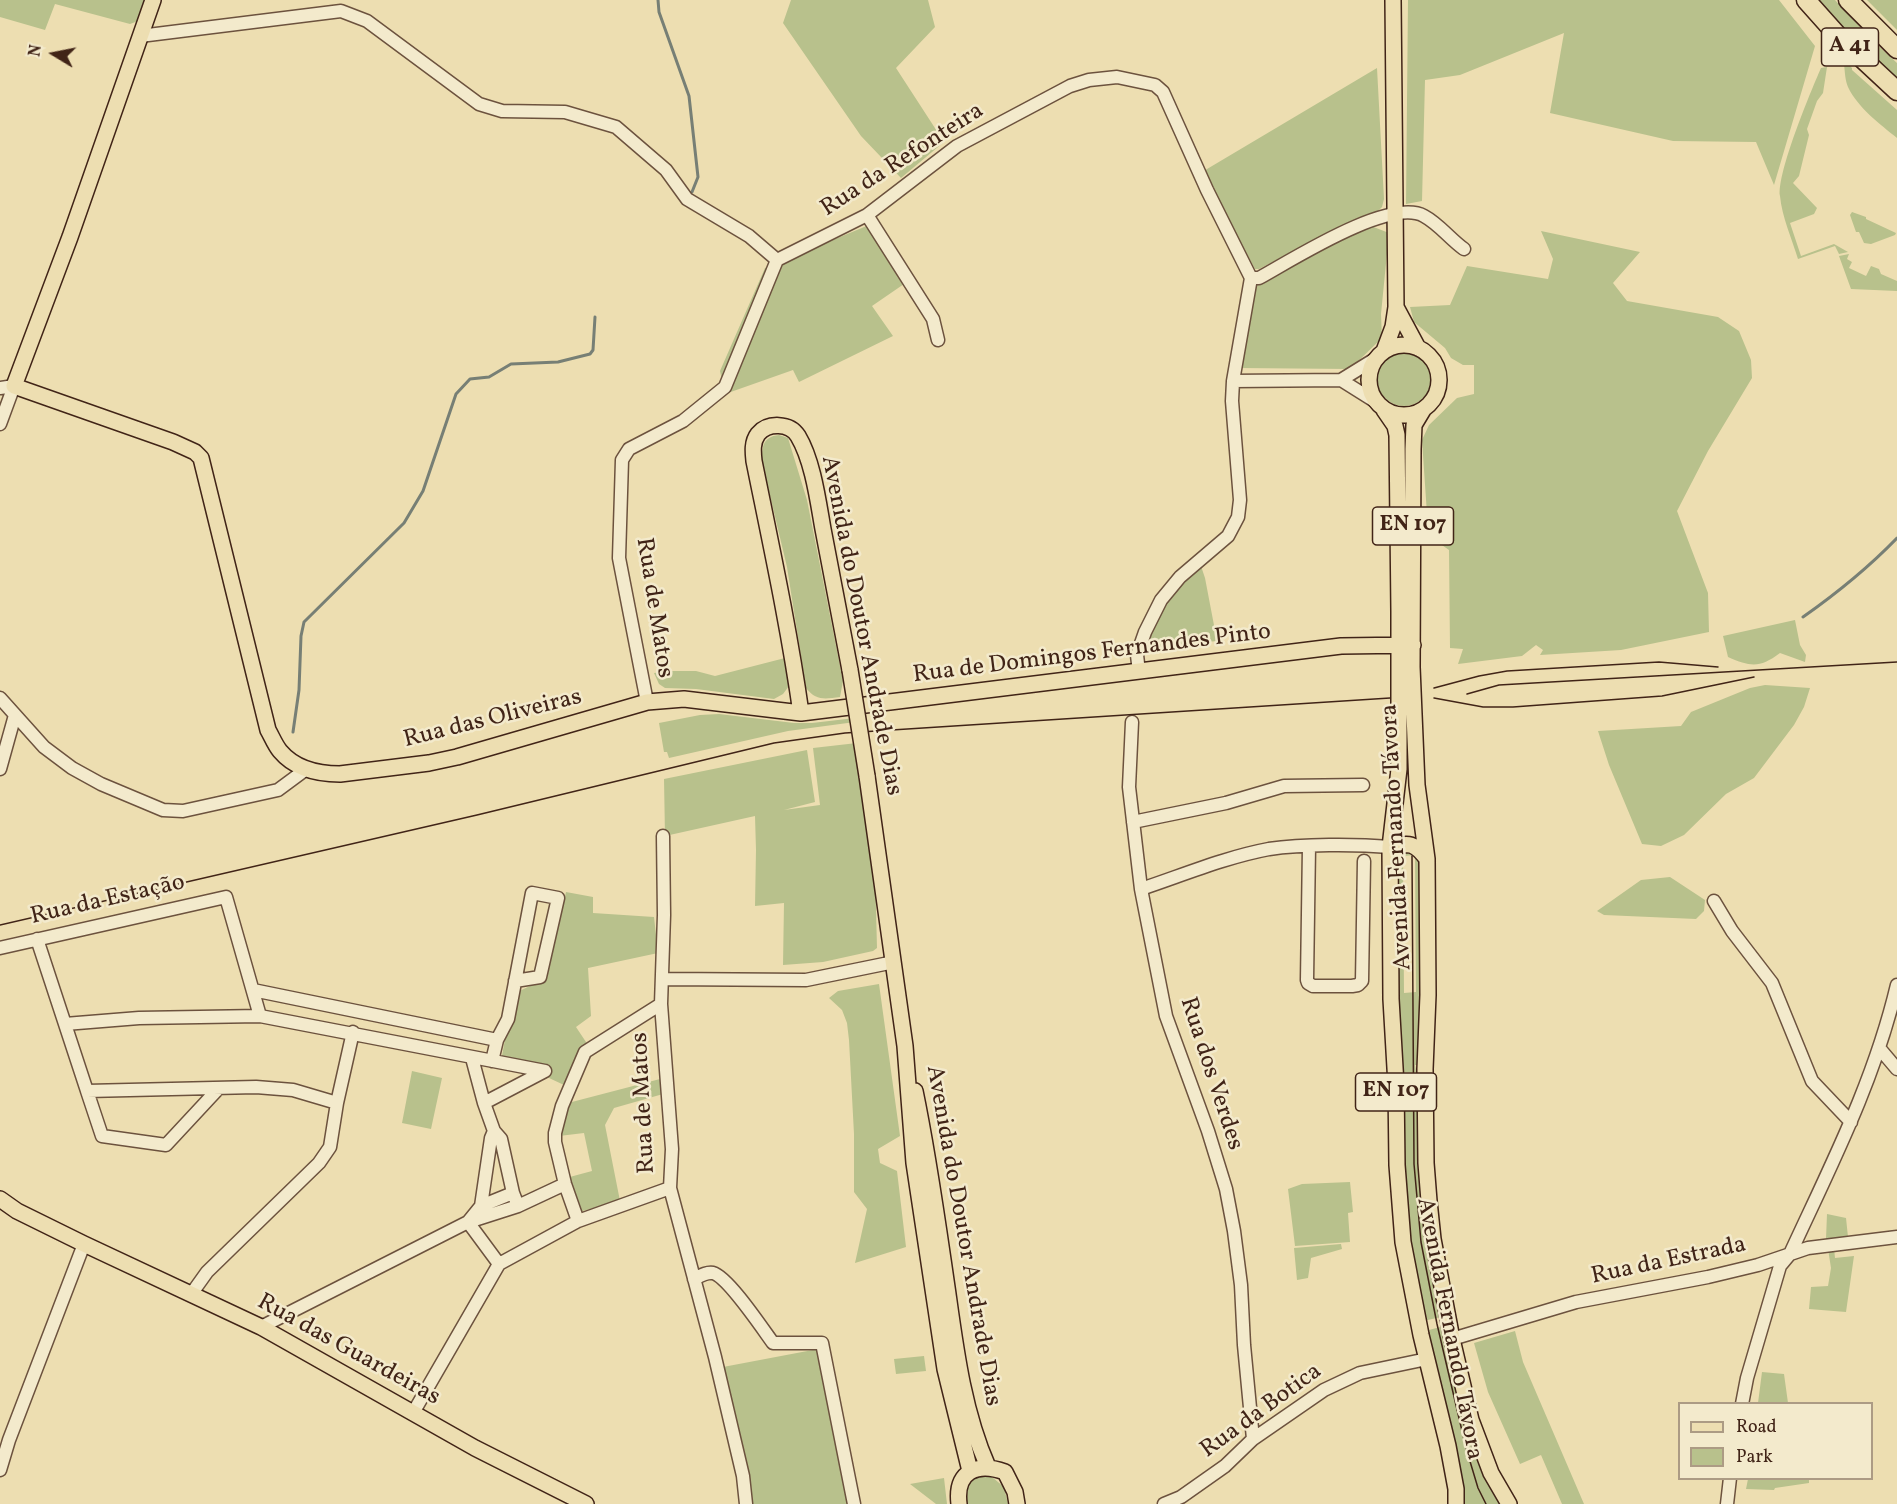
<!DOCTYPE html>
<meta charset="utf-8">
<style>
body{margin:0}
#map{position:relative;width:1897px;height:1504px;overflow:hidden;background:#eddeb1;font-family:Vollkorn,serif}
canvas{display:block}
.legend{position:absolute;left:1678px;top:1402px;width:195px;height:78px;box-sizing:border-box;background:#f3eacc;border:2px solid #ac9b84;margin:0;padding:8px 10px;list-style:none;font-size:18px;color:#412417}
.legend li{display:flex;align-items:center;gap:12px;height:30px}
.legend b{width:30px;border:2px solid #ac9b84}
.north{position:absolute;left:24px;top:24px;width:60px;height:60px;-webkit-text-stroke:4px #f3eacc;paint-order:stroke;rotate:280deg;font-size:16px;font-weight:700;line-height:24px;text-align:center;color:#412417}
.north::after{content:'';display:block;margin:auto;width:21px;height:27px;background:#412417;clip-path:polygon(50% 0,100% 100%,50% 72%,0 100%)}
</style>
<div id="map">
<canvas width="1897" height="1504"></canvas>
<ul class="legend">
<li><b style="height:8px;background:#eddeb1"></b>Road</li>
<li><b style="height:16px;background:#b8c18c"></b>Park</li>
</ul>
<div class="north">N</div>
</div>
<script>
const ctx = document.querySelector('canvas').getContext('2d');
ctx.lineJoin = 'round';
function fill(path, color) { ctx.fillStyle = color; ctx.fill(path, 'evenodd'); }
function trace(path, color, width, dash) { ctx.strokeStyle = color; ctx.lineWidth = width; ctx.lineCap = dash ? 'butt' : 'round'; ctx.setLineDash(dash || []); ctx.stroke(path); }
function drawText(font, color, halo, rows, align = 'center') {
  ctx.font = font + ' Vollkorn,serif'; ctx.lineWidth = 5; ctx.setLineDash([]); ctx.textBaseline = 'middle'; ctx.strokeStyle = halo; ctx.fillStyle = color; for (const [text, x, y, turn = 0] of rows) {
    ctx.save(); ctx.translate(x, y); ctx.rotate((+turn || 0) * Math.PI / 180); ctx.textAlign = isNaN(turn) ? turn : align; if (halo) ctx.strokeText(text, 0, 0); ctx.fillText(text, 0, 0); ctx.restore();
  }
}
fill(new Path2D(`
 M0,0H146L138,21L130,24L55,4L45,30L0,17Z
 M791,0H928L935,27L896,68L944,142L901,178L861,136L783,23Z
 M1408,0H1779L1815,46L1774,185L1756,142L1673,141L1550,113L1564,33L1460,75L1425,80L1422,201L1406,204Z
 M1819,0H1835L1873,41L1897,63V78L1861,46Z
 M1867,0H1897V30Z
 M1846,62L1852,68V70L1897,110V138C1880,124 1858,108 1848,87C1845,80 1845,72 1844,64Z
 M1827,67L1823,93L1817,101L1807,129L1809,135L1799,176L1793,183L1817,208L1814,214L1790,223L1801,256L1834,244L1848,252L1839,254L1835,246L1798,259C1792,239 1782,217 1780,196C1777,173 1810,93 1821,68Z
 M1377,68L1384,199L1382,207L1378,211L1328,233L1259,269H1255L1202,172Z
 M1852,212L1866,217V219L1896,233L1895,235L1871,244L1864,243L1859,232H1856L1850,215Z
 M869,225L904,284L872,306L893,336L799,382L793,370L725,394L720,371L765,268Z
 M1371,226L1389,233L1381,314L1382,338L1350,369L1239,368L1251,283Z
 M1541,231L1640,252L1613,283L1627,301L1718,317L1739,331L1751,360L1752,378L1708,451L1677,511L1708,593L1709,632L1621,650L1540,655L1543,650L1536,645L1522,656L1458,664L1463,649L1450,648L1449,550L1432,538L1428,529L1422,440L1429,425L1457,398L1474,394V365H1463L1451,358L1445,348L1414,322L1410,307L1450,305L1467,266L1548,279L1553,259Z
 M1849,254L1847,259L1852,262L1849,268L1866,276L1871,266L1879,269L1881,274L1897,281V291L1851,289L1839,256Z
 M1377 379a27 27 0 1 1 54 0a27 27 0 1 1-54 0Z
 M779,435L788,438L807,500L843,681L840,697C825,699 816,701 806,688L787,567L762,462C762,447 762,437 779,435Z
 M1201,566L1205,578L1217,641L1143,649L1155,622L1175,587Z
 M1795,620L1800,645L1806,655L1805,662L1780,653C1760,668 1751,667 1728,657L1723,636Z
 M785,658L789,686L783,694L774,699L696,689L665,688L659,684L654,673L670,671H696L715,676Z
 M1765,685L1810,688L1804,707L1794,725L1754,778L1726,794L1684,835L1661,846L1642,844L1609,765L1598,731L1681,726L1691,712L1750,688Z
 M719,714L794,723H812L855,718V722L788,731L669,758L667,752H664L659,723L700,715Z
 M857,743L875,871L877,948L873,951L823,962L783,965L784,903L755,906L756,850L755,816L665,836L664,779L807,750L815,802L784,810L820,805L813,748Z
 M1403,849L1421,856L1422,993L1420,1065H1415L1416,1072H1401L1396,1001V857ZM1415,855L1416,992L1404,993L1403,856Z
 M1670,877L1705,900L1704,911L1696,919L1604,915L1597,911L1641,880Z
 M566,892L593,897V913L654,917L658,953L588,968L591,1016L576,1027L588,1045L564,1085L502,1056L513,994L547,978Z
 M879,984L900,1136L878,1149L880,1163L897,1171L906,1247L855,1263L867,1209L854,1192V1134L849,1040L847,1023L842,1010L829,998L838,991Z
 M412,1071L442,1078L431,1129L402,1123Z
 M660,1079L663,1094L614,1108L605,1125L620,1201L575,1213L566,1178L592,1171L584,1133L559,1136L568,1103Z
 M1405,1081H1420L1441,1317L1423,1321L1409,1243L1400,1089H1405Z
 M1350,1182L1353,1212L1348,1213L1350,1242L1295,1246L1288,1189L1302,1184Z
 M1827,1214L1846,1218L1848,1237L1826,1239Z
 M1341,1244L1342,1249L1311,1258L1308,1278L1297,1280L1294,1248Z
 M1834,1248L1835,1258L1854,1256L1846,1312L1809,1309L1811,1287L1828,1286L1831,1268L1828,1249Z
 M1444,1326L1502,1504H1462L1426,1336L1430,1335L1429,1330Z
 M1515,1331L1523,1362L1584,1504H1562L1541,1455L1520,1464L1488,1392L1474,1343Z
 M818,1349L847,1504H749L723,1367Z
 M924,1356L926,1371L896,1374L894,1359Z
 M1762,1372L1784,1374L1788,1403H1758Z
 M977,1476L992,1477L1004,1487L1008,1504H965L966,1488Z
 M944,1478L947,1504H936L910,1484Z
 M1748,1479H1809V1483L1775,1488L1774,1490L1746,1489Z`), '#b8c18c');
trace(new Path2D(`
 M658,0L659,12L689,96L698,177L692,192
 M1803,617C1837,593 1868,568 1897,538
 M293,732L299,690L301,636L304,622L404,523L423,491L456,394L470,379L489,377L511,364L558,362L590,354L593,350L595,317`), '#777f75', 3);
const minor = new Path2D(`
 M140,36L341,11L367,21L479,104L502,111L565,112L616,127L666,170L687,199L749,236L777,260
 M867,215L933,319L938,340
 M777,260L867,215L957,146L1070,86L1089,80L1117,77L1155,85L1163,92L1207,190L1251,278
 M1251,278H1259C1292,260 1390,197 1424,216C1439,224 1450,239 1464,249
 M1341,380L1376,402
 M1233,381L1341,380L1375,359
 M0,388L14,386L0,424
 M1139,672L1137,655L1145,632L1161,600L1180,577L1228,536L1238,517L1240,500L1232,401L1233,381L1251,278
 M0,698L44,747L72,768L101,784L163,810L183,811L278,790L305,770
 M647,702L619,558L622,460L629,449L683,421L725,387L777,260
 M1132,722L1129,787L1141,889L1166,1016L1208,1131L1226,1189L1234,1231L1241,1285L1244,1345L1253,1439
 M0,769L15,715
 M1133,822L1226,803L1284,786L1363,785
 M663,836L664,915L661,1004L672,1149L670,1188L715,1357L743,1476L746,1504
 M1309,847L1307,980L1308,983L1313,986H1352L1358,985L1362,981L1364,861
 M1141,889C1183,875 1226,857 1269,849C1302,844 1356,844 1390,847
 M1714,901L1732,931L1772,983L1812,1081L1851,1122
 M37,939L87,1091L256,1087L293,1090L337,1103
 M0,948L226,897L260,1016
 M663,979L806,980L894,962
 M253,990L497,1040
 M65,1024L139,1018L260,1016L545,1071
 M1880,1049L1897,1069
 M472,1058L484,1103L494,1131L501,1139L513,1193L518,1206
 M492,1061L497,1040L508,1019L532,893L558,898L540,977L515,981
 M87,1091L102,1136L166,1145L219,1088
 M484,1103L545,1071
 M481,1206L513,1193
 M578,1221L565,1184L555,1142V1133L562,1106L585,1052L661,1004
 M468,1222L481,1206L491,1138L494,1131
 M468,1222L499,1264
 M694,1279C700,1276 706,1272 713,1273C728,1277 762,1328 773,1343H822L854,1504
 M192,1293L207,1272L319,1163L330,1147L337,1103L353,1032
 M261,1327L468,1222L518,1206L565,1184
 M1452,1339L1576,1302L1708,1277L1758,1265L1808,1248L1897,1237
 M1742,1404L1747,1378L1780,1266L1790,1254C1831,1165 1874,1082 1897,985
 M413,1413L499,1264L578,1221L670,1188
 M0,1470L9,1440L84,1244
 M1164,1504L1181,1497L1225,1466L1253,1439L1324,1390L1360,1373L1427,1359
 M1727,1504L1730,1478`);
const major = new Path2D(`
 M153,0L70,237L14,386L173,442L195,452L201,458L268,730C272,737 275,745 280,751C295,769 318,774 340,774L429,763L457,757L647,702L684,699L801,713L1341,646L1413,645
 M1396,307L1418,348
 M1369 380a35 35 0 1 1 70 0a35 35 0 1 1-70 0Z
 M1384,351L1393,327L1396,307L1393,0
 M1384,410L1395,426L1397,435L1399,612V769L1390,847L1391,999L1396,1085L1397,1165L1403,1242L1421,1335L1448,1446L1456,1489V1504
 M1423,410L1414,425L1413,449L1412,667L1417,785L1427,859L1428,995L1425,1069L1426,1163L1429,1201L1433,1239L1452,1339L1471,1420L1491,1473L1509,1504
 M801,713C789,628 771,545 754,461C753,452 752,442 758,434C768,422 790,423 798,436C813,461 818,501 823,529C832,576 841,623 850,670
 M867,776L905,1046L914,1163L945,1369L970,1471
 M1390,847C1410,843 1414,842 1427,859
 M915,1091C929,1158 938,1226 948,1294C956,1352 964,1413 988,1467
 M0,1199L17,1211L84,1244L261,1327L475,1448L586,1504
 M959,1504C955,1471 977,1462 1005,1472L1015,1492L1017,1504`);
const highway = new Path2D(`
 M1806,0L1839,37L1897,91
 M1848,0L1897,49`);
trace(minor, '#6c523e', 15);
trace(major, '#412417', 18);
trace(highway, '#412417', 21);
trace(minor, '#f3eacc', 12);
trace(major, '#eddeb1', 15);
trace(highway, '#eddeb1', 18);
trace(new Path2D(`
 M1434,688L1479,676L1507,671L1659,662L1718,667
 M1467,694L1499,685L1897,662
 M1434,698L1483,707H1513L1662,696L1754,677
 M1412,856L1414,1164L1421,1242L1437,1324L1466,1448L1478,1488L1486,1504
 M0,925L477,815L774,743L845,733L1390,698`), '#412417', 1.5);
const majorBridge = new Path2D(`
 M850,670L867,776`);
trace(majorBridge, '#412417', 18, []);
trace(majorBridge, '#eddeb1', 15);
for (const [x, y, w] of [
 [1850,47,57],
 [1413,526,81],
 [1396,1092,81]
]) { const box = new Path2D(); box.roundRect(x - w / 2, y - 19, w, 38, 4.5); ctx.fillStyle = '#f3eacc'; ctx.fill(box); trace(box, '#412417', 1.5); }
drawText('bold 22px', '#412417', null, [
 ["A 41",1850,47],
 ["EN 107",1413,526],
 ["EN 107",1396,1092]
]);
drawText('24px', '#412417', '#f3eacc', [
 ["Rua da Refonteira",903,161,-33],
 ["Rua de Matos",653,608,81],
 ["Avenida do Doutor Andrade Dias",860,626,79],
 ["Rua de Domingos Fernandes Pinto",1092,655,-7],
 ["Rua das Oliveiras",493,720,-14],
 ["Avenida Fernando Távora",1398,837,-93],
 ["Rua da Estação",108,901,-13],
 ["Rua dos Verdes",1210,1074,72],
 ["Rua de Matos",645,1103,-93],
 ["Avenida do Doutor Andrade Dias",962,1236,80],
 ["Rua da Estrada",1669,1262,-12],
 ["Avenida Fernando Távora",1448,1329,79],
 ["Rua das Guardeiras",348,1351,29],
 ["Rua da Botica",1262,1412,-36]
]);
</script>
